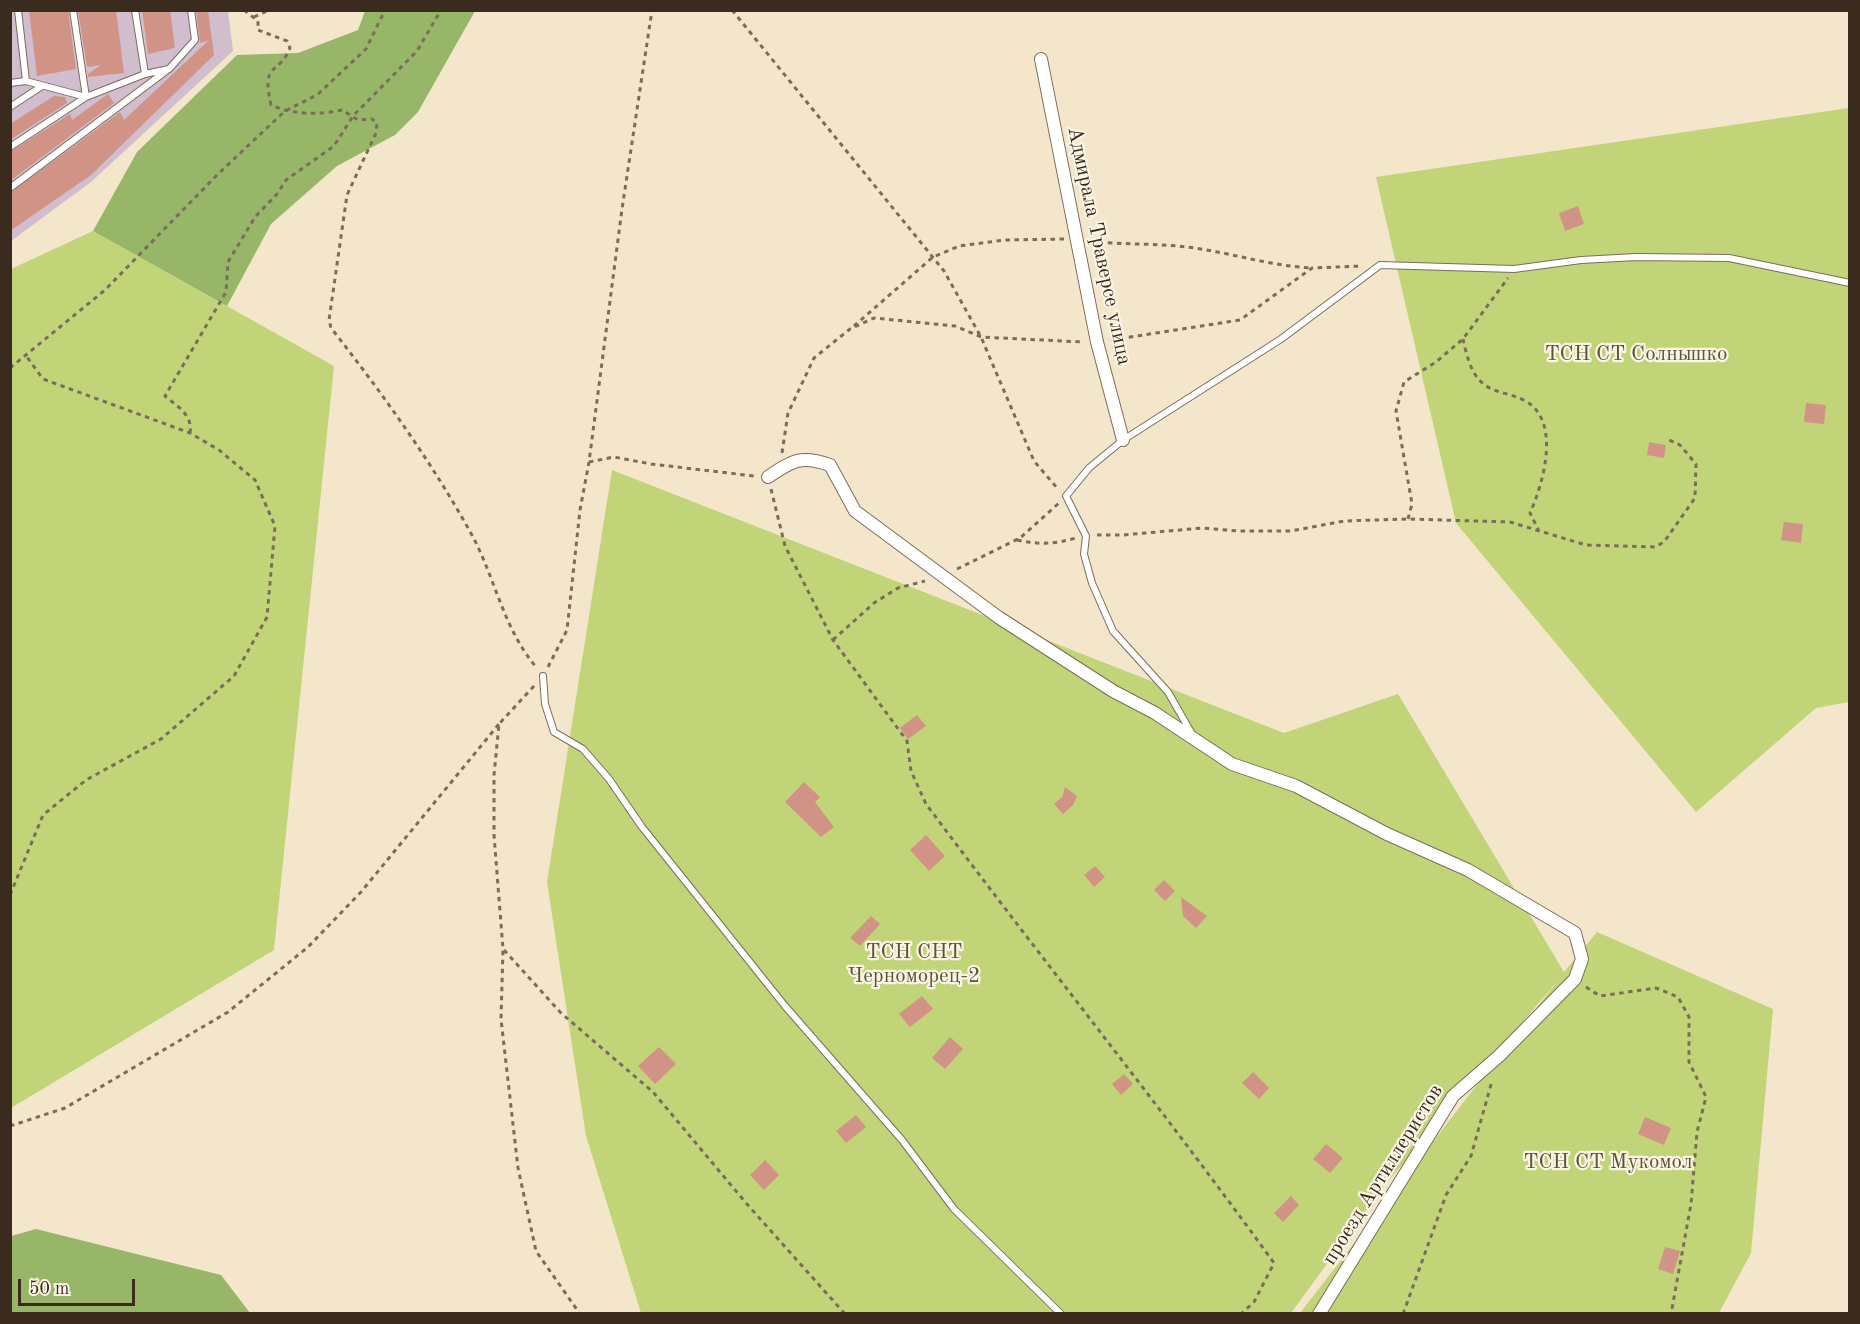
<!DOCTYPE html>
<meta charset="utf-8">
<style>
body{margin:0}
#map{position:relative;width:1860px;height:1324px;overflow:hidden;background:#f4e6cb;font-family:"Old Standard TT",serif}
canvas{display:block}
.frame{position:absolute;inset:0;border:12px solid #3b2a1e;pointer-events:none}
.scale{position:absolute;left:18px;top:1279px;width:117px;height:27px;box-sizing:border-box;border:3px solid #3b2a1e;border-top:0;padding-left:8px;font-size:18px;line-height:21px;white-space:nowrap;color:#3b2a1e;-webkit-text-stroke:4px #fcf5e5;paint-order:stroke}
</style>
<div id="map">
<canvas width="1860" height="1324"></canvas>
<div class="frame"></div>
<div class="scale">50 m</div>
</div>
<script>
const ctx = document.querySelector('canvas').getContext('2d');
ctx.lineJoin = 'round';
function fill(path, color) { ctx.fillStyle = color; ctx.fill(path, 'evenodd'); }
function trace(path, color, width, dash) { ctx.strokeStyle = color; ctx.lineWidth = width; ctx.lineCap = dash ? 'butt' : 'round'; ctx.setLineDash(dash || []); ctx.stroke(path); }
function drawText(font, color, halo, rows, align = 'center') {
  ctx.font = font + ' "Old Standard TT",serif'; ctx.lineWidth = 4.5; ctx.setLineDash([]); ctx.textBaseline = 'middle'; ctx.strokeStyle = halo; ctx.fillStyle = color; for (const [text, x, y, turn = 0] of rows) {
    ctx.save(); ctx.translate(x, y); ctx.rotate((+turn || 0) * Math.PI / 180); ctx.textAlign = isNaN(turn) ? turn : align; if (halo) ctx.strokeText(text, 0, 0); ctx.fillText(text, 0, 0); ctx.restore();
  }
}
fill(new Path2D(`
 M11,11H228L233,51L91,182L11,241Z`), '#d0bdcd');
fill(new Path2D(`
 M1849,108V702L1816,708L1696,812L1456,523L1376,177Z
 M93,231L334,366L274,950L11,1108V269Z
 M612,470L1284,733L1398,694L1564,972L1597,932L1773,1009L1751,1253L1719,1313H1300L1559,979L1380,1191L1291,1313H641L586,1136L547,882Z`), '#c1d578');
fill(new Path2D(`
 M365,11H475L418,112L395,135L337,166L271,224L227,306L93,231L137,152L237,55L298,53L358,30Z
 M36,1229L221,1275L250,1313H11V1236Z`), '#98b668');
fill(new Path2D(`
 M29,10H68L76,69L37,76Z
 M78,10H116L124,73L88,77V74L101,65L87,67Z
 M142,10H170L175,48L148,54Z
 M196,10H208L214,55L91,175L10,231V193L120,112L124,120L209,40L200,43Z
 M108,94L114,103L10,181V152L70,114L72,120Z
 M54,96L65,97L67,103L10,140V124Z
 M1578,206L1584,224L1565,231L1559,213Z
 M1806,403L1826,405L1824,424L1804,422Z
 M1649,442L1666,445L1664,458L1647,455Z
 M1784,522L1803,524L1801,543L1781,540Z
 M917,715L926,726L908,739L900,728Z
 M804,782L820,797L815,802L834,827L821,837L785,802Z
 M1065,787L1077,796L1073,805L1063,814L1054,804L1062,797Z
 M926,835L945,856L929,871L910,850Z
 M1095,866L1105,877L1094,887L1084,875Z
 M1164,880L1175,891L1165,901L1154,890Z
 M1181,897L1207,916L1196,928L1183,916Z
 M871,916L880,924L860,946L850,938Z
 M922,996L933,1009L910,1027L899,1014Z
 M950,1037L963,1049L945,1069L932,1058Z
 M659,1047L676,1064L655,1084L638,1066Z
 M1253,1072L1269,1088L1259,1099L1242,1083Z
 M1124,1074L1133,1084L1121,1095L1112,1084Z
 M856,1115L866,1127L846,1143L836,1131Z
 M1645,1117L1671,1128L1664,1145L1638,1134Z
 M1326,1144L1343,1158L1330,1173L1313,1159Z
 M765,1160L779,1175L764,1190L750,1175Z
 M1291,1196L1299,1205L1283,1222L1274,1213Z
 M1665,1247L1680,1251L1673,1274L1658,1269Z`), '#d29387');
const lane = new Path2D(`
 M18,10L26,81
 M135,10L145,74
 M10,83L26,81L86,97L145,74L169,69L195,40L191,10
 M10,107L42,86
 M10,147L86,97L73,10
 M10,188L166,71
 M543,676L545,704L554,732L583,749L609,779L642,827L785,1006L902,1140L954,1209L1061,1314
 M1192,734L1168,692L1113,631L1092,583L1084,554L1086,536L1066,496L1089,468L1123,440L1281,339L1380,265L1514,269L1581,260L1636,257L1729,258L1850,283`);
const street = new Path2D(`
 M1041,59L1097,342L1123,440
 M768,477C793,460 801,455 830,465L855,511L998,617L1113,691L1155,713L1232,764L1296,786L1387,834L1468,870L1575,933L1582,959L1575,979L1499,1056L1453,1096L1319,1314`);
trace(lane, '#7c6c5b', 8);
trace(street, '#7c6c5b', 14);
trace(new Path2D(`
 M244,10L258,21V30L287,41L290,48C278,77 261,60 271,105C293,115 319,115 342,110L358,120L372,119L377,123L376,133L347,195L329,320L331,328C383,394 433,464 473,537C496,581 504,630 537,668
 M732,10L944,271L981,337L1034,461L1058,489
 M254,17L269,10
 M1090,241C1122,245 1155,243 1187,247C1229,252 1269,266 1312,268
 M854,326L933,257L959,246L1005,240L1065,239
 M1463,339C1467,357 1472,381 1492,389C1503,394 1516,395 1527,402C1561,423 1543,484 1530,513L1539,531
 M1111,340L1240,320L1312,268L1362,266
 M10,368L105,290L218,174L285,111L317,95L366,49L385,10
 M190,433C193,415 178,407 165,396L226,292L228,262L255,217L277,194L286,180L334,146L353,116L417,51L441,10
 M782,453L788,413L814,358L850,329L874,318L955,326L981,337L1083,342
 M589,462L614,457L651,464L754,476
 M771,489L785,546L833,640L907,741L911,771L926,804C1041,958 1161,1107 1274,1263L1254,1302L1241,1314
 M1408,519L1412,504L1396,411L1404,382L1436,362L1463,339L1508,278
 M1097,535H1123L1202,528L1238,531H1291L1344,521L1408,519L1510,522L1586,545L1655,547L1664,542L1695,498L1696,464L1680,445L1669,440
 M1017,540C1039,545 1055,544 1076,538
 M957,569L1020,538L1059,503
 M833,640L874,603L898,588L925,581
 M548,667L567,630L580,510L589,462L622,209L652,10
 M534,686L499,724L494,775V835L503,949L501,1019L518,1168L536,1251L580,1314
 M10,895L43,815L86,780L161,739L234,676L267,617L275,526L255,480L219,450L190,433L43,379L27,357
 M504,950L561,1013L653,1092L746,1203L845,1314
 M1586,987L1600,996L1656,988L1678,997L1689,1017V1062L1706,1097L1697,1132L1691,1204L1671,1314
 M10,1126L65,1108L228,1012L308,947L361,892L499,724
 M1403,1314L1446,1195L1471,1156L1492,1081`), '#7c6c5b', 3, [4.5, 4.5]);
trace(lane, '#fff', 6);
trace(street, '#fff', 12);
drawText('21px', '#3b2a1e', '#fcf5e5', [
 ["Адмирала Траверсе улица",1099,246,78],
 ["проезд Артиллеристов",1383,1175,-58]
]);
drawText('21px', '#5c5534', '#fcf5e5', [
 ["ТСН СТ Солнышко",1636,354],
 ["ТСН СНТ",914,952],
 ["Черноморец-2",914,976],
 ["ТСН СТ Мукомол",1608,1162]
]);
</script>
